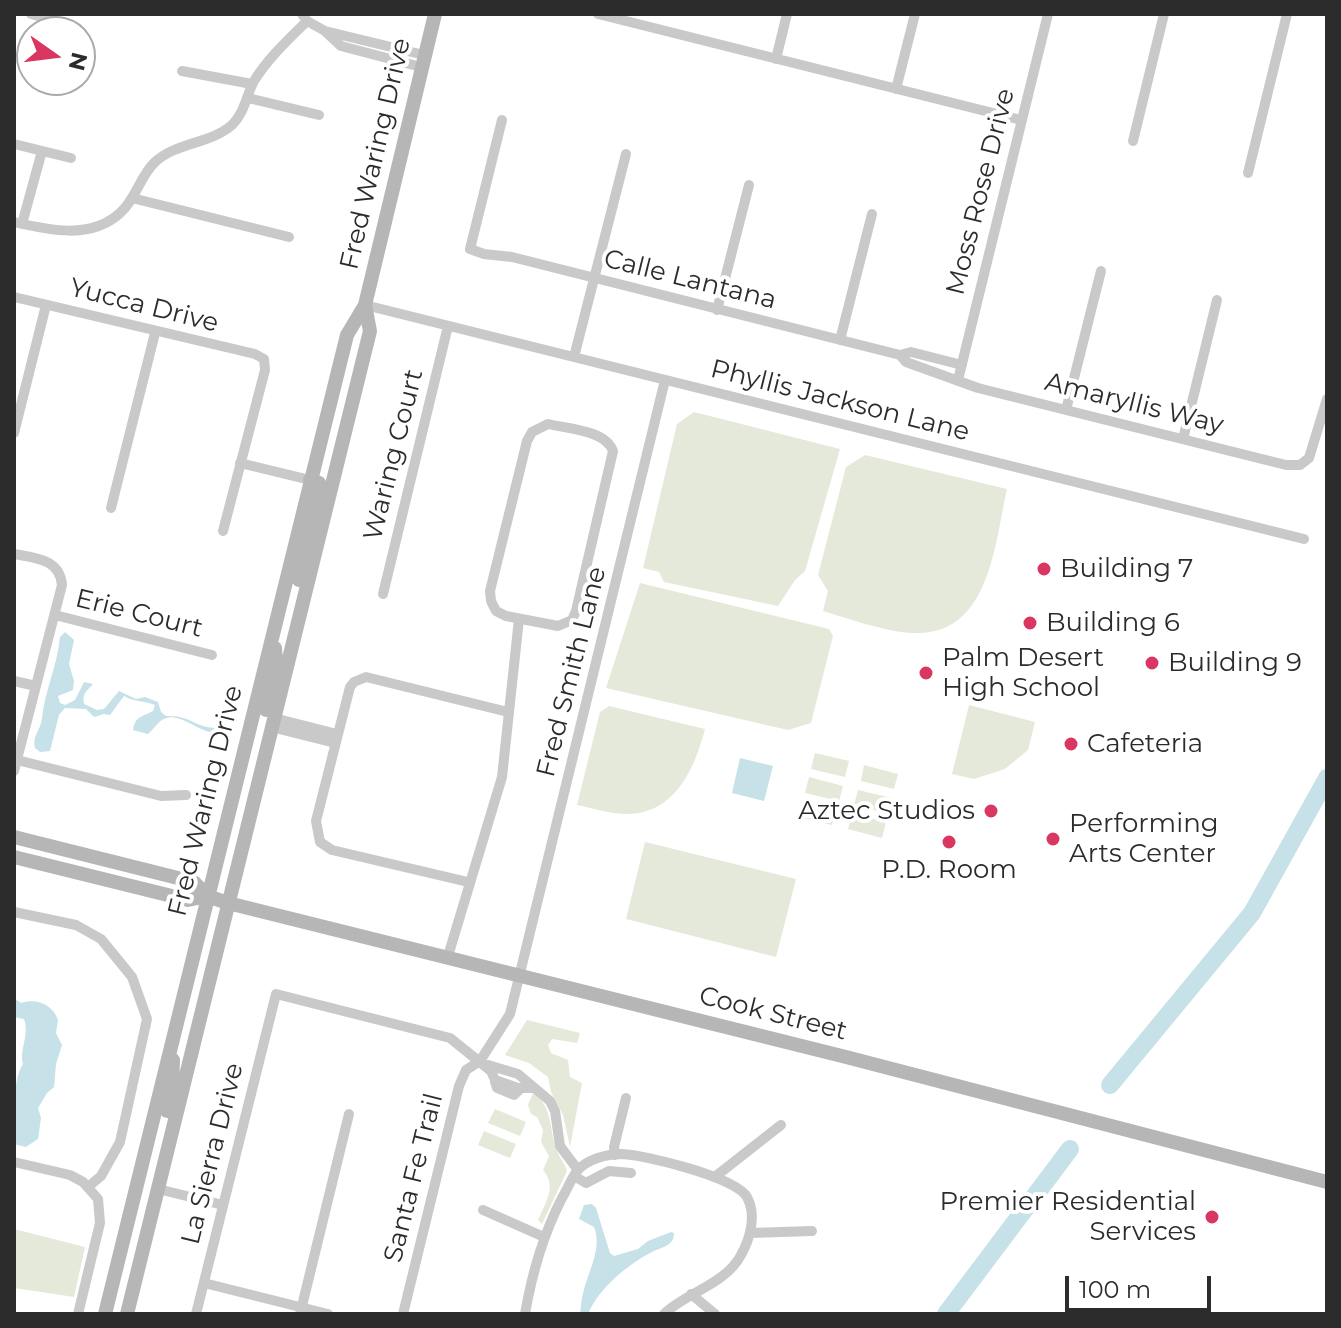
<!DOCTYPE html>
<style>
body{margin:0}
#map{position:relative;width:1341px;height:1328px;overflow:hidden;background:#fff;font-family:Montserrat,sans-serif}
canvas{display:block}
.frame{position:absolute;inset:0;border:16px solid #2c2c2c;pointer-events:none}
.north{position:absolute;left:16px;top:16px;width:80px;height:80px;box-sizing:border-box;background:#fff;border:2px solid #ababab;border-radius:50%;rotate:104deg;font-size:22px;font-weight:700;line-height:32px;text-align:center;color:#2c2c2c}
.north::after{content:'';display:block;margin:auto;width:28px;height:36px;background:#d93762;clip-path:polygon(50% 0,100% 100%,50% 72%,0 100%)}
.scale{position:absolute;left:1065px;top:1276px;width:146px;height:36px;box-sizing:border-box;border:4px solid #2c2c2c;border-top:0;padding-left:10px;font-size:24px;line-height:28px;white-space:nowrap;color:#2c2c2c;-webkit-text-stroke:6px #fff;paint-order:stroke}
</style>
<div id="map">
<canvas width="1341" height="1328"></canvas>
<div class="frame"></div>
<div class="north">N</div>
<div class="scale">100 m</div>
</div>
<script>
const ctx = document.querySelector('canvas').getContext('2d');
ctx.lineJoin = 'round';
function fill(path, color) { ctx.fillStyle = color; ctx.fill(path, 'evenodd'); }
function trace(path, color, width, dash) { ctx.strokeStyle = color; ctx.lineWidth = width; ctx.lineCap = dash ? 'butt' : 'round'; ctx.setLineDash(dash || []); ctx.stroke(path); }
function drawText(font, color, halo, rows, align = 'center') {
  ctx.font = font + ' Montserrat,sans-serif'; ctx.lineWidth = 8; ctx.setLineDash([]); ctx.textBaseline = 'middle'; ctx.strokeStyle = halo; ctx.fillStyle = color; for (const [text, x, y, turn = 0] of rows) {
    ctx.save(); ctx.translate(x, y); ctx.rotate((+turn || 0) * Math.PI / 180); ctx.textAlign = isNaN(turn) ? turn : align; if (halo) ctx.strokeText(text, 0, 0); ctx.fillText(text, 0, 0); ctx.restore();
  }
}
fill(new Path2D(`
 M694,412L840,449L805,571L795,580L778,606L664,582L659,572L643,568L677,424Z
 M865,455L1007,489C995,542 990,632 919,633C890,634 851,619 823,611L828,591L818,575L846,467Z
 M640,583L829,629L833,636L811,723L788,730L606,688Z
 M969,705L1035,722L1028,750L1005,769L974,779L952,774Z
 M609,706L705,729C695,768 675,814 627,814C610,814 593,808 577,805L600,712Z
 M815,753L849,761L845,777L811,769Z
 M864,765L898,774L894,789L861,781Z
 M809,777L843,786L839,801L805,793Z
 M858,790L892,798L888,814L854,805Z
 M803,802L836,810L832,825L799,817Z
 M852,814L886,822L882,838L848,829Z
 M645,842L796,879L776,957L626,919Z
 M527,1020L580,1033L577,1043L552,1039L548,1045L551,1053L568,1060L570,1077L582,1083L570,1147L563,1115L551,1092L548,1077L529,1063L505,1055Z
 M533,1093C555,1108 548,1132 558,1153C561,1160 565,1164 567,1171L542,1224L538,1220C546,1202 557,1186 543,1170L549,1156L541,1142L543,1130L537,1117L531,1114L528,1105Z
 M495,1109L526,1122L520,1136L488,1123Z
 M484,1131L516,1144L510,1158L478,1145Z
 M14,1229L85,1247L74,1297L14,1288Z`), '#e5e9d9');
fill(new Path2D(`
 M65,632L74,640L69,664L74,681L73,690L58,696L60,703L65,705L75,700L84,682L93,684C86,692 82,693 84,704L97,710L104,709L119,691L136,699L145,697L158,702L161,712L166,716C193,715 194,729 221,728L226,732C202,740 181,708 162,720C157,723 153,730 148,734L133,730C135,716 142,717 153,711L155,705C143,700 137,703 124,696L110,715L104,714L94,717L86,709L65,708L59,715L50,751L40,752L35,748C32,735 41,730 42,718C45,690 57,667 60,637Z
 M740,758L773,766L764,801L732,793Z
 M14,998L21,1003C37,998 52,1004 58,1020L56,1033L62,1045L56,1064L54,1087L47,1093L38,1108L41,1118L38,1139L26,1147L14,1144C14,1124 12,1079 23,1064C19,1049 30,1035 24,1019L14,1017Z
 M592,1204L596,1208L610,1253L614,1256L638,1249L648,1241L671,1232L674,1233C674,1246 662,1247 652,1252C627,1265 599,1288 588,1314H580C581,1307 581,1300 583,1294C587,1273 603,1249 594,1227L579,1219L584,1205Z`), '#c6e1e8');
trace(new Path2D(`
 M1110,1085L1252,913L1327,778
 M946,1314L1070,1149`), '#c6e1e8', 18);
trace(new Path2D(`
 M31,14L49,19
 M302,14L307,21L325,31L424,55
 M598,14L1021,120
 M325,31L341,46L421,67
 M776,59L787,14
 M182,71L252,84
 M896,89L915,14
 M248,98L319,115
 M502,120L470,249L484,254L512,257L900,355L906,362L978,388L1286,465H1300L1309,458L1327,399
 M1133,141L1164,14
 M14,144L71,158
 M1248,173L1287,14
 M132,198L289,237
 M14,222C48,230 91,240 120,213C136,199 140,176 155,162C177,142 210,144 232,125C245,112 246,96 254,81C268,58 288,40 307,21
 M22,224L42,151
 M14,297L255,354L264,359L265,370L223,531
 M365,305L1304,539
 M717,310L749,185
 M840,340L872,214
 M900,355L911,352L962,365
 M574,357L626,154
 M958,380L1048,14
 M1066,410L1101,271
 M548,424C569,429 605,430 613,451L576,611L572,620L558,626L506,616L496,611L491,601L490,591L527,441L532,432Z
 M14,433L46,305
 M1183,439L1217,300
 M240,463L310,480
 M111,508L155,333
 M14,554C35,558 60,559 62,585L14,771
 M383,594L448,326
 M55,615L212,655
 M14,681L36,686
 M274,718L337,734
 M271,727L335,743
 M17,760L161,796L186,795
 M468,882L332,850L320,842L316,821L350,687L354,682L366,677L508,712
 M14,912L76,925L101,939L132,977L147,1019L120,1142L101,1176L88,1187
 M448,956L502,777L519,619
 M488,1065L518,1074L550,1101L555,1111L560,1146L578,1170
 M495,1082L497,1088L514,1095L521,1088
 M615,1155L614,1147L626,1098
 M14,1162L70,1175L83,1182L98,1199L100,1223L78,1314
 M574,1176L586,1183L609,1171L631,1173
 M716,1176L781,1125
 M158,1189L223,1205
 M483,1210L544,1237
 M750,1233L812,1231
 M204,1283L328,1314
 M691,1294L715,1314
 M196,1314L276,994L450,1038L491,1071L495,1080L518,1088H534
 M300,1314L349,1114
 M403,1314L459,1086L466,1070L480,1061L510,1014L665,380
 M525,1314C532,1273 543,1235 562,1198C567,1190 571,1179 577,1171C587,1159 607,1154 622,1154C646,1155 735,1177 747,1197C757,1215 750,1239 741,1255C725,1285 687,1292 664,1314`), '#c9c9c9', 10);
trace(new Path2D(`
 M299,580L321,488L319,483L310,480
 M266,710L276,662L275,648
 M14,837L194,882L207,896L228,903L846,1057L1327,1182
 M14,857L188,900L207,896
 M167,1111L172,1085L173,1060
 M105,1314L347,335L365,305L435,14
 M127,1314L370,331L365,305`), '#b6b6b6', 14);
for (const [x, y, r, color] of [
 [1044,569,8,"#d93762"],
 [1030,623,8,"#d93762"],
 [1152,663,8,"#d93762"],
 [926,673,8,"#d93762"],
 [1071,744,8,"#d93762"],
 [991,811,8,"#d93762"],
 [1053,839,8,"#d93762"],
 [949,842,8,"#d93762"],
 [1212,1217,8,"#d93762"]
]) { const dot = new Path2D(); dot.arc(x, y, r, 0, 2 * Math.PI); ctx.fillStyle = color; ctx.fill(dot); trace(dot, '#fff', 3); }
drawText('26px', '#2c2c2c', '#fff', [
 ["Fred Waring Drive",376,154,-77],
 ["Moss Rose Drive",981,192,-76],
 ["Calle Lantana",690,280,14],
 ["Yucca Drive",144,306,14],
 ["Phyllis Jackson Lane",840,401,14],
 ["Amaryllis Way",1134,404,14],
 ["Waring Court",394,455,-76],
 ["Erie Court",139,614,14],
 ["Fred Smith Lane",572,672,-76],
 ["Fred Waring Drive",206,801,-76],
 ["Cook Street",773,1014,14],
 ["La Sierra Drive",213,1154,-76],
 ["Santa Fe Trail",414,1178,-76]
]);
drawText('26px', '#2c2c2c', '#fff', [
 ["Building 7",1060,569],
 ["Building 6",1046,623],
 ["Palm Desert",942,658],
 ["High School",942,688],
 ["Building 9",1168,663],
 ["Cafeteria",1087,744],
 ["Aztec Studios",975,811,"right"],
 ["Performing",1069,824],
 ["Arts Center",1069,854],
 ["P.D. Room",949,870,"center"],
 ["Premier Residential",1196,1202,"right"],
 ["Services",1196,1232,"right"]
], 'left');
</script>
